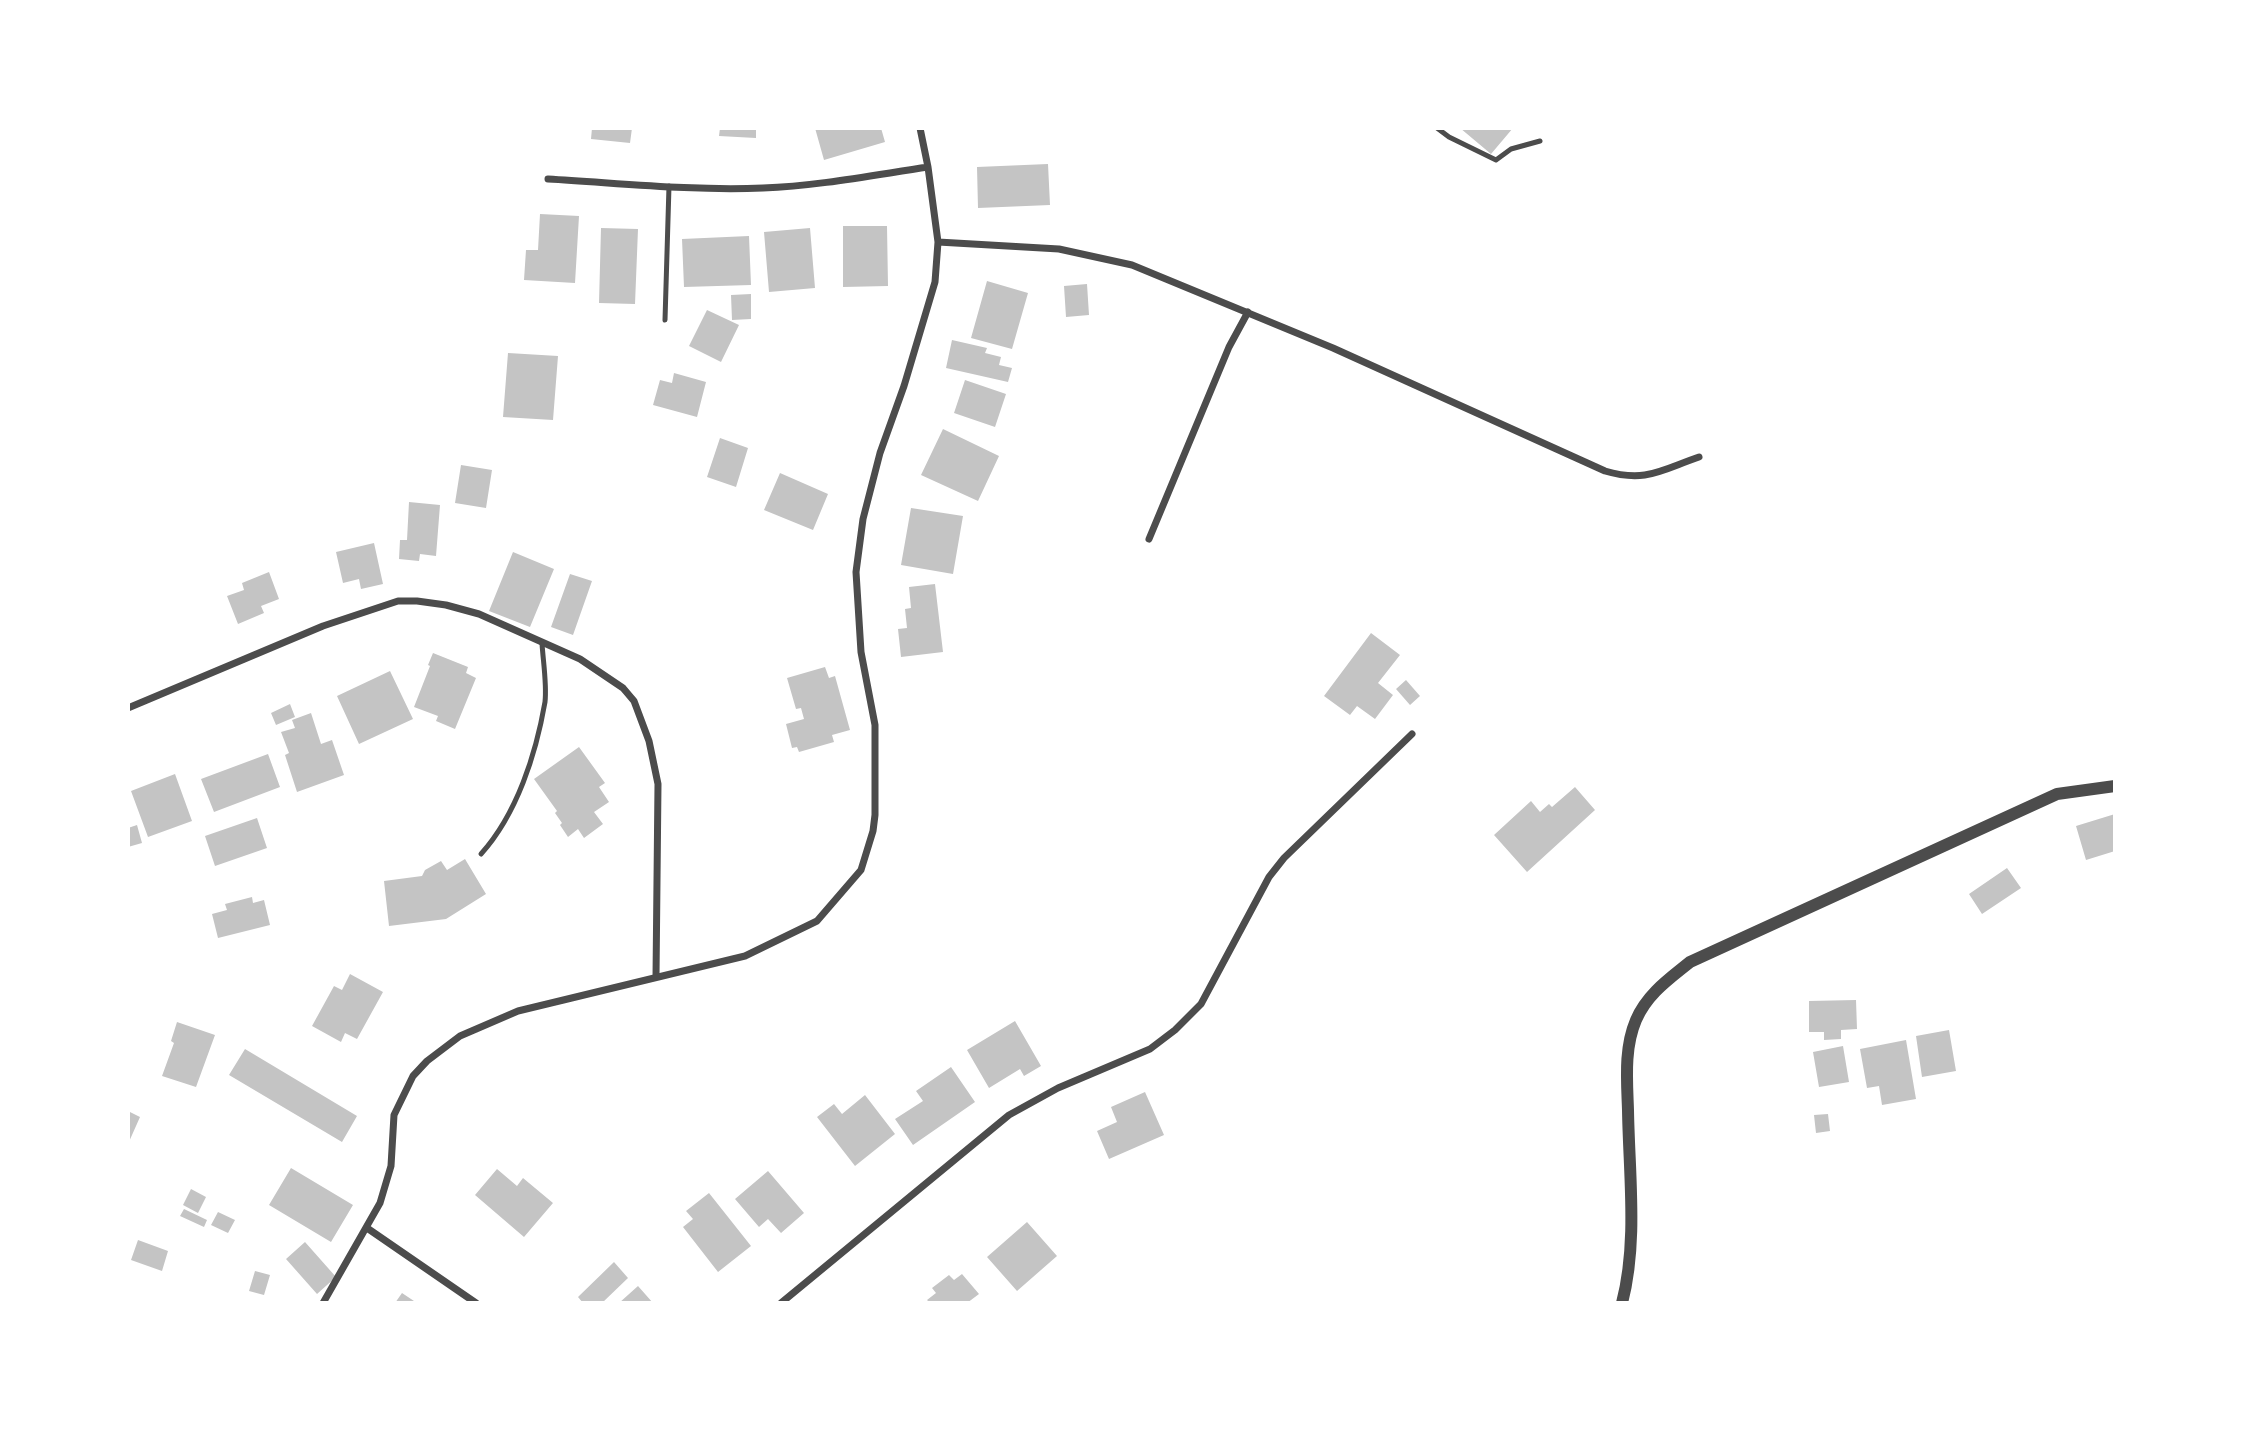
<!DOCTYPE html>
<style>
body{margin:0}
#map{position:relative;width:2243px;height:1431px;overflow:hidden;background:#fff;font-family:"DejaVu Sans",sans-serif}
canvas{display:block}
.frame{position:absolute;inset:0;border:130px solid #fff;pointer-events:none}
</style>
<div id="map">
<canvas width="2243" height="1431"></canvas>
<div class="frame"></div>
</div>
<script>
const ctx = document.querySelector('canvas').getContext('2d');
ctx.lineJoin = 'round';
function fill(path, color) { ctx.fillStyle = color; ctx.fill(path, 'evenodd'); }
function trace(path, color, width, dash) { ctx.strokeStyle = color; ctx.lineWidth = width; ctx.lineCap = dash ? 'butt' : 'round'; ctx.setLineDash(dash || []); ctx.stroke(path); }
fill(new Path2D(`
 M592,128H632L630,143L591,139Z
 M720,128H756V138L719,136Z
 M815,128H881L885,142L824,160Z
 M1460,128H1513L1491,154Z
 M1048,164L1050,205L978,208L977,167Z
 M540,214L579,216L575,283L524,280L526,250H538Z
 M843,226H887L888,286L843,287Z
 M601,228L638,229L635,304L599,303Z
 M810,228L815,288L769,292L764,232Z
 M749,236L751,285L684,287L682,239Z
 M987,281L1028,293L1012,349L971,338Z
 M1087,284L1089,315L1066,317L1064,286Z
 M751,294V319L732,320L731,295Z
 M707,310L739,325L721,362L689,346Z
 M952,340L987,348L985,353L1001,357L999,365L1012,368L1008,382L946,368Z
 M508,353L558,356L553,420L503,417Z
 M674,373L706,382L697,417L653,405L660,380L672,383Z
 M965,380L1006,394L995,427L954,413Z
 M943,429L999,456L978,501L921,475Z
 M720,438L748,448L736,487L707,477Z
 M461,465L492,470L486,508L455,503Z
 M780,473L828,494L813,530L764,510Z
 M409,502L440,505L436,556L420,554L419,561L399,559L400,540H407Z
 M911,508L963,516L953,574L901,565Z
 M374,543L383,584L361,589L359,579L343,583L336,552Z
 M513,552L554,569L530,627L489,611Z
 M269,572L279,599L261,606L264,613L238,624L227,596L244,590L242,583Z
 M570,574L592,581L573,635L551,627Z
 M935,584L943,652L901,657L898,629L907,628L905,609L911,608L909,587Z
 M1371,633L1400,655L1378,683L1393,695L1375,719L1357,706L1350,715L1324,696Z
 M433,653L468,667L466,673L476,678L455,729L436,721L438,716L414,707L430,666L428,665Z
 M825,667L829,678L835,676L850,730L832,735L834,742L799,752L797,747L792,748L786,724L804,719L801,708L796,709L787,678Z
 M390,671L413,719L359,744L337,696Z
 M1406,680L1420,696L1410,705L1396,689Z
 M290,704L295,717L276,725L271,713Z
 M311,713L321,744L332,740L344,775L297,792L285,755L289,753L281,732L295,728L292,720Z
 M579,747L605,783L599,787L609,802L594,812L603,824L584,838L578,829L568,837L560,825L562,823L555,813L557,811L534,779Z
 M268,754L280,787L214,812L201,779Z
 M175,774L192,821L148,837L131,791Z
 M1575,787L1595,810L1527,872L1494,835L1531,801L1540,812L1549,804L1552,807Z
 M2115,814V851L2086,860L2076,826Z
 M257,818L267,848L215,866L205,836Z
 M137,825L142,843L128,847V828Z
 M465,859L486,894L446,919L389,926L384,881L422,876L425,870L441,861L447,870Z
 M2007,868L2021,888L1982,914L1969,894Z
 M252,897L253,903L264,900L270,925L218,938L212,914L227,910L225,904Z
 M350,974L383,992L357,1039L345,1033L341,1042L312,1026L334,986L342,990Z
 M1856,1000L1857,1029L1841,1030V1039L1824,1040V1032H1809V1001Z
 M1015,1021L1041,1066L1024,1076L1020,1069L989,1088L967,1050Z
 M177,1022L215,1035L196,1087L162,1076L174,1043L171,1041Z
 M1949,1030L1956,1071L1922,1077L1916,1036Z
 M1906,1040L1916,1099L1882,1105L1879,1086L1867,1088L1860,1049Z
 M1843,1046L1849,1082L1819,1087L1813,1052Z
 M245,1049L357,1116L342,1142L229,1075Z
 M951,1067L975,1102L913,1145L895,1119L923,1101L916,1091Z
 M1145,1092L1164,1135L1109,1159L1097,1131L1117,1122L1111,1107Z
 M865,1095L895,1134L855,1166L817,1117L834,1104L842,1114Z
 M128,1111L140,1117L128,1144Z
 M1828,1114L1830,1131L1816,1133L1814,1115Z
 M291,1168L353,1205L331,1242L269,1205Z
 M497,1169L517,1186L523,1178L553,1203L524,1237L475,1195Z
 M768,1171L804,1213L781,1233L768,1219L759,1227L735,1199Z
 M191,1189L206,1197L198,1213L183,1205Z
 M709,1193L751,1246L718,1272L683,1227L693,1219L686,1211Z
 M184,1209L207,1220L204,1227L180,1216Z
 M218,1212L235,1220L228,1233L211,1225Z
 M1027,1222L1057,1256L1017,1291L987,1257Z
 M138,1240L168,1251L162,1271L131,1260Z
 M305,1242L336,1277L317,1294L286,1259Z
 M614,1262L628,1278L602,1303H583L578,1297Z
 M255,1271L270,1275L264,1295L249,1291Z
 M962,1274L979,1294L967,1303H930L927,1300L936,1293L932,1288L949,1275L954,1280Z
 M638,1286L653,1303H619Z
 M402,1293L417,1303H395Z`), '#c4c4c4');
trace(new Path2D(`
 M1437,128L1449,137L1496,160L1511,149L1540,141
 M665,320L669,186
 M481,854C517,814 536,754 545,702C547,684 543,661 542,643`), '#4c4c4c', 5);
trace(new Path2D(`
 M548,179C619,183 692,191 763,188C818,186 874,175 928,167
 M938,242L1059,249L1132,265L1333,348L1605,471C1646,483 1661,470 1699,457
 M1149,539L1229,347L1248,312
 M128,708L323,626L398,601H417L446,605L479,614L580,659L623,688L634,701L649,741L658,784L656,977
 M367,1228L476,1303
 M323,1303L380,1203L391,1166L394,1115L413,1076L427,1061L460,1036L518,1011L745,956L817,921L861,870L873,831L875,815V725L861,652L856,572L863,519L880,453L904,386L935,282L938,242L928,167L920,128
 M781,1303L1009,1115L1058,1088L1150,1049L1175,1030L1201,1004L1269,877L1284,858L1412,734`), '#4c4c4c', 7);
trace(new Path2D(`
 M1622,1303C1638,1242 1629,1174 1628,1110C1627,1080 1624,1048 1636,1020C1647,994 1669,979 1690,962L2057,794L2115,786`), '#4c4c4c', 12);
</script>
